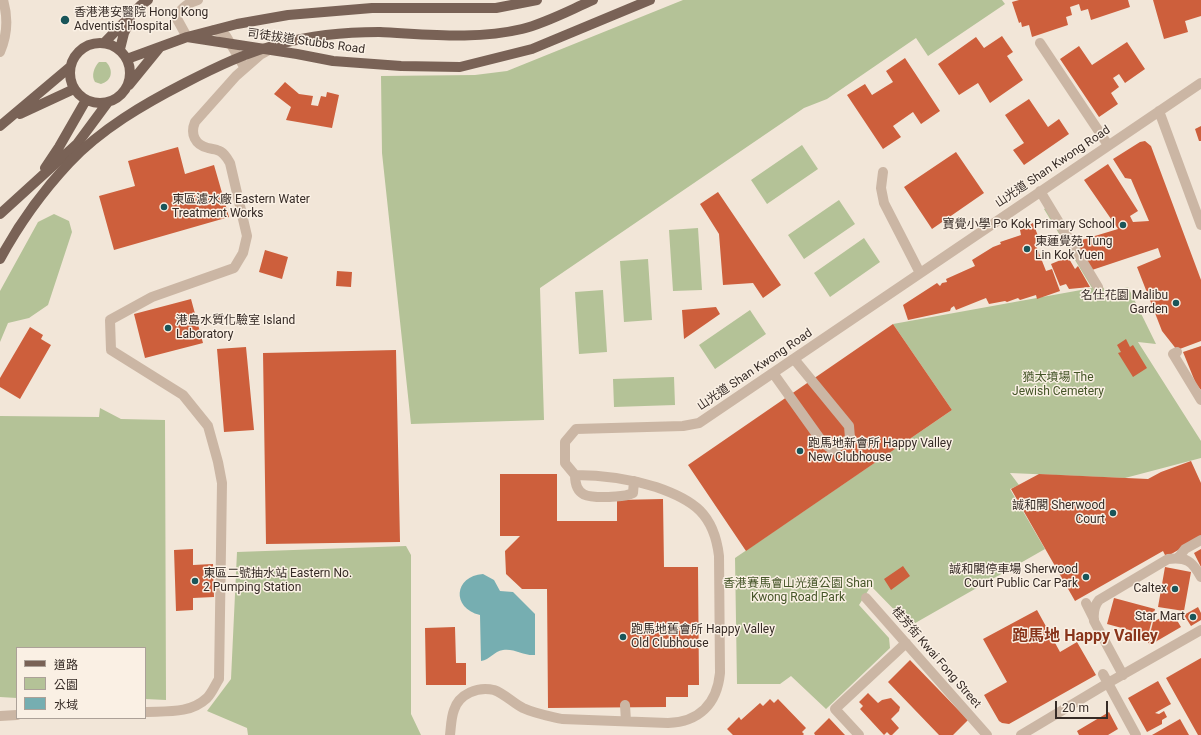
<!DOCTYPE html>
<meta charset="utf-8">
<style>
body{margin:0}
#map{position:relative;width:1201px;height:735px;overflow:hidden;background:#f2e6d8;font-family:Roboto,"Noto Sans TC",sans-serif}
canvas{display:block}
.legend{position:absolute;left:16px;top:647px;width:130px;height:72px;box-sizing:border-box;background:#faf0e4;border:1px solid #aca198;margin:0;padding:5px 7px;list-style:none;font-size:12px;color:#362b26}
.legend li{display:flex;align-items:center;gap:8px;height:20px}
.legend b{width:20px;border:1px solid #aca198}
.scale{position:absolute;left:1055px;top:701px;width:53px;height:18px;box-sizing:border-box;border:2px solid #362b26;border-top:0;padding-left:5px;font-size:12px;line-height:14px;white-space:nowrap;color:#362b26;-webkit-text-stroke:3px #faf0e4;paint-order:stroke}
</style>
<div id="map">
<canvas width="1201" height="735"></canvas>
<ul class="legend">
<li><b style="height:5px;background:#796256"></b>道路</li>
<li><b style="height:11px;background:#b4c297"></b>公園</li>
<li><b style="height:11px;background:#76aeb1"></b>水域</li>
</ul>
<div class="scale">20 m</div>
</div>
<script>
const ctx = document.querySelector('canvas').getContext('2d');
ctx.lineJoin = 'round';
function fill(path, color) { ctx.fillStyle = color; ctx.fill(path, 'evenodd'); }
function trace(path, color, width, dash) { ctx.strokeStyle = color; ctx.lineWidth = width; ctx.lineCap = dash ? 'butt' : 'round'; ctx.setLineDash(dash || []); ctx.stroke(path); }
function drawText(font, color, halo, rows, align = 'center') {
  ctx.font = font + ' Roboto,"Noto Sans TC",sans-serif'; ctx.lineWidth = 3; ctx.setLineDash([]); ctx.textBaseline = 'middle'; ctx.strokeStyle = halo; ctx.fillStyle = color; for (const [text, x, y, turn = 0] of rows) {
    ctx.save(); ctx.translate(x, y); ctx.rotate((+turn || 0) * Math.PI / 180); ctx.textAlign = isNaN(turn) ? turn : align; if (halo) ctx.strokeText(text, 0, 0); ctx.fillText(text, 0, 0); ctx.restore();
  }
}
fill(new Path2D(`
 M683,0H1002L1005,4L928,56L916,38L827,99L804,108L540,288L544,420L411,424L382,153L381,76L475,75L507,71Z
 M99,62H106C114,70 112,81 101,84L95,82C91,76 94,67 99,62Z
 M802,145L818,169L767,204L751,180Z
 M839,200L855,224L804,259L788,235Z
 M1052,204L1106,292L1128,287L1156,344L1138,342L1201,441V458L1125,478L1010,473L1019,485L1010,489L1045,549L910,626L871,586L859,605L889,638L890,648L826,709L791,676L780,684H737L735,558L952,410L893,324L1092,288L1044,209Z
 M54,214L69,221L72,232L48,305L29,318L8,323L0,342V291L38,222Z
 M698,228L702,290L673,291L669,230Z
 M864,238L880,262L830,297L814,273Z
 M648,259L652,320L624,322L620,261Z
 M603,290L607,352L579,354L575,292Z
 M750,310L766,334L715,369L699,345Z
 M674,377L675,405L614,407L613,379Z
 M100,408L121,419L165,420L166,700L145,699V648H17V698L0,697V416L99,417Z
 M406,546L411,555V714L421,735H248L247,728L207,711L231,679L237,552Z`), '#b4c297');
fill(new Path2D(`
 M483,574L494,580L500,591L513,592L535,614V655C524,656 514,648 503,650C494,651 490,660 481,661L480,615C451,608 454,576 483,574Z`), '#76aeb1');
fill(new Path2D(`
 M1019,0H1128L1130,7L1091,20L1088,9L1081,11L1079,4L1070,7L1072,15L1066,17L1068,25L1032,37L1029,25L1022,27L1021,22L1019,23L1012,2Z
 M1153,0H1201V16L1185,21L1188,32L1164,39Z
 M1002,36L1013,52L1007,56L1023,80L990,103L978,83L959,95L938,64L976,37L984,48Z
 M1127,42L1145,69L1125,83L1119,74L1113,78L1119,87L1111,93L1118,104L1099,117L1060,59L1079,46L1092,65Z
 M905,58L940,111L921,124L913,112L893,126L901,137L883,149L847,95L865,84L872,95L893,82L886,71Z
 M285,82L299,94L313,96L311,105L318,106L321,96L326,97L327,92L339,95L332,128L286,120L291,107L274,94Z
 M1029,99L1048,127L1059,119L1069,134L1024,165L1013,150L1024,143L1005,115Z
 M1201,126V141H1199L1195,129Z
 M1145,141L1151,146L1201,280V341L1177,350L1162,331L1137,267L1161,257L1158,248L1092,270L1075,242L1118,229L1084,180L1108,164L1138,211L1130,216L1133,222L1149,221L1131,179L1125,178L1113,159L1140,142Z
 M178,147L185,174L214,165L229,217L114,250L99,196L135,186L128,161Z
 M956,152L984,193L932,229L904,187Z
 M718,192L781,285L763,298L753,283L723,285L719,234L700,204Z
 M1033,223L1040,241L1035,243L1046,271L1052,269L1060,291L1037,299L1036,295L1020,300L1018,298L1007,302L1005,301L989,304L986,298L956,310L954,306L951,308L950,311L908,320L903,305L937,283L940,286L942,283L947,282L946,279L975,266L972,260L993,247L1001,244L1000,242L1021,235L1020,230Z
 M265,250L288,257L282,279L259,272Z
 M1068,257L1075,269L1078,266L1090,287L1069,289L1066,284L1060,286L1051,264Z
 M337,271L352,272L351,287L336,286Z
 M191,299L203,343L145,358L134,314Z
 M716,307L720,314L684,339L682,310Z
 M893,324L952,410L746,551L688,465Z
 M30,327L43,335L41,339L51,345L20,399L0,387V378Z
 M1126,339L1130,347L1133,345L1147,368L1133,377L1118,353L1121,352L1117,345Z
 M1201,346V390L1196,384L1183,352Z
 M246,347L254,430L224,432L217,349Z
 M396,350L400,542L266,544L263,353Z
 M1191,461L1201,483V537L1166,557L1163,551L1075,601L1011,489L1039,474L1148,479L1161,472Z
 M500,474H557V521H617V500L663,499L664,567H698L699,685H688V697H666V707L548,708L547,589H522L506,574L505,551L520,536H500Z
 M193,549V565L213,564L214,597L193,598V610L176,611L174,550Z
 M1201,549V567L1194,553Z
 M903,566L910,576L891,590L884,579Z
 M1165,567L1191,572L1184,611L1158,607Z
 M1114,598L1155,609L1148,635L1107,624Z
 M1198,607L1201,613V620L1191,626L1184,615Z
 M1037,610L1060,652L1077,642L1096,675L1009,724L1002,723L999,721L984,695L1007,682L983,639Z
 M1172,612L1181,627L1150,645L1148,642L1153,622Z
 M455,627L456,663H466V685H426L425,628Z
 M1201,658V735H1198L1166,678Z
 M910,660L968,720L953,735H939L888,682Z
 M1158,681L1171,704L1155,713L1159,714L1164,711L1167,717L1162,720V724L1147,732L1128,698Z
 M868,693L878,703L882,700L891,698L900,707L899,711L891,719L899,728L892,735H890L887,732L884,735L860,709L863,706L859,702Z
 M770,699L774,703L778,699L806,728L802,732L804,734L803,735H733L727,729L739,717L741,720L760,703L763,706Z
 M1109,712L1118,729L1108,735H1079L1077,731Z
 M829,718L845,735H815L814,733Z
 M1180,719L1189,735H1152Z`), '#cd5f3c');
trace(new Path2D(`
 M214,30L223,33L226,36L243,65
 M187,37L176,17C182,7 188,3 198,0
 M1040,43L1108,145
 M0,52C7,36 8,17 3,0
 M1159,111L1201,225
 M883,172L881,188L884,203L920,273
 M1040,191L1098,287
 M1177,352L1173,354L1201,400
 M773,373L823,443L833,450L850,438L849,426L794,359
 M575,475C575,499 591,497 609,497C617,496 625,497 633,493L634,481
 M1178,558L1185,549L1201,540
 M866,598L987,735
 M1086,603L1094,619
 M1103,674L1136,735
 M1123,675L1094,621C1093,612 1094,606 1099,600L1168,559C1187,557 1192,561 1201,577
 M625,705L626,721
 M145,712C167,711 190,714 207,698C212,693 215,685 219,679L222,483L218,462L208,426L183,395L111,350L110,320L152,297L234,268L243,253L247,236L230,163C227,158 224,152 217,150C215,149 211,149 208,148C195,145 190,134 195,122L236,76L260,55L269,50
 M0,716L17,715
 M450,735C451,727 451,718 454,710C459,694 478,686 494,690C505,694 513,703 523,708C536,714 549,716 562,719L668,723C699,722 717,704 720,673L719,556C714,514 694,500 656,487C630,479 603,475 575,475L565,463V442L576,429L683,426L699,423L1201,83
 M859,735L835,709L906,643
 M1021,735L1108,683L1201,630`), '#cbb6a4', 10);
trace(new Path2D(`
 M379,32C426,34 476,40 522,29C546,23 570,10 593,0
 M187,37L297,54L333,61L401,66L460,67L532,49L650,0
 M105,42L141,5L148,0
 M70 73a30 30 0 1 1 60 0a30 30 0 1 1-60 0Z
 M120,49L124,33L130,21
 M127,59L187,37L237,24L288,15L372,8H496L537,0
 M129,85L160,47
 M20,114L74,89
 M0,126L70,67
 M45,168L59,147L86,100
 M0,214L77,144L108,102`), '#796256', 10);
trace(new Path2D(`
 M0,259C19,224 42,192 69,163C101,129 144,104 185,83C216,67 247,52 280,44C312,35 345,32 379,32`), '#796256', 10);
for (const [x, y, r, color] of [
 [65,20,5,"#195559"],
 [164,207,4,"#195559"],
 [1123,225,4,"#195559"],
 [1027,249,4,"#195559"],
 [1176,303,4,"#195559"],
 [168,328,4,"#195559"],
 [800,451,4,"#195559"],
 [1113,513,4,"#195559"],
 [1086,577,4,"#195559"],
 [195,581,4,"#195559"],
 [1175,589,4,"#195559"],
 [1193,617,4,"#195559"],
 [623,637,4,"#195559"]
]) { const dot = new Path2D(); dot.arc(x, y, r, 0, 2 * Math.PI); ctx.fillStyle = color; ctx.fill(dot); trace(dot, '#faf0e4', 1.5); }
drawText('12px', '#362b26', '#faf0e4', [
 ["香港港安醫院 Hong Kong",74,13],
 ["Adventist Hospital",74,27],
 ["東區濾水廠 Eastern Water",172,200],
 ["Treatment Works",172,214],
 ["寶覺小學 Po Kok Primary School",1115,225,"right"],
 ["東蓮覺苑 Tung",1035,242],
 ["Lin Kok Yuen",1035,256],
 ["名仕花園 Malibu",1168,296,"right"],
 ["Garden",1168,310,"right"],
 ["港島水質化驗室 Island",176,321],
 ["Laboratory",176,335],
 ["跑馬地新會所 Happy Valley",808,444],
 ["New Clubhouse",808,458],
 ["誠和閣 Sherwood",1105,506,"right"],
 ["Court",1105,520,"right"],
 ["誠和閣停車場 Sherwood",1078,570,"right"],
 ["Court Public Car Park",1078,584,"right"],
 ["東區二號抽水站 Eastern No.",203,574],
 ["2 Pumping Station",203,588],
 ["Caltex",1167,589,"right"],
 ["Star Mart",1185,617,"right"],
 ["跑馬地舊會所 Happy Valley",631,630],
 ["Old Clubhouse",631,644]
], 'left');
drawText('12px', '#362b26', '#faf0e4', [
 ["司徒拔道 Stubbs Road",306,42,8],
 ["山光道 Shan Kwong Road",1053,167,-34],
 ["山光道 Shan Kwong Road",755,370,-34],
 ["桂芳街 Kwai Fong Street",936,658,49]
]);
drawText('12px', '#455528', '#faf0e4', [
 ["猶太墳場 The",1058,378],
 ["Jewish Cemetery",1058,392],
 ["香港賽馬會山光道公園 Shan",798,584],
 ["Kwong Road Park",798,598]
]);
drawText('bold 16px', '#89351b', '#faf0e4', [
 ["跑馬地 Happy Valley",1085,637]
]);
</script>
